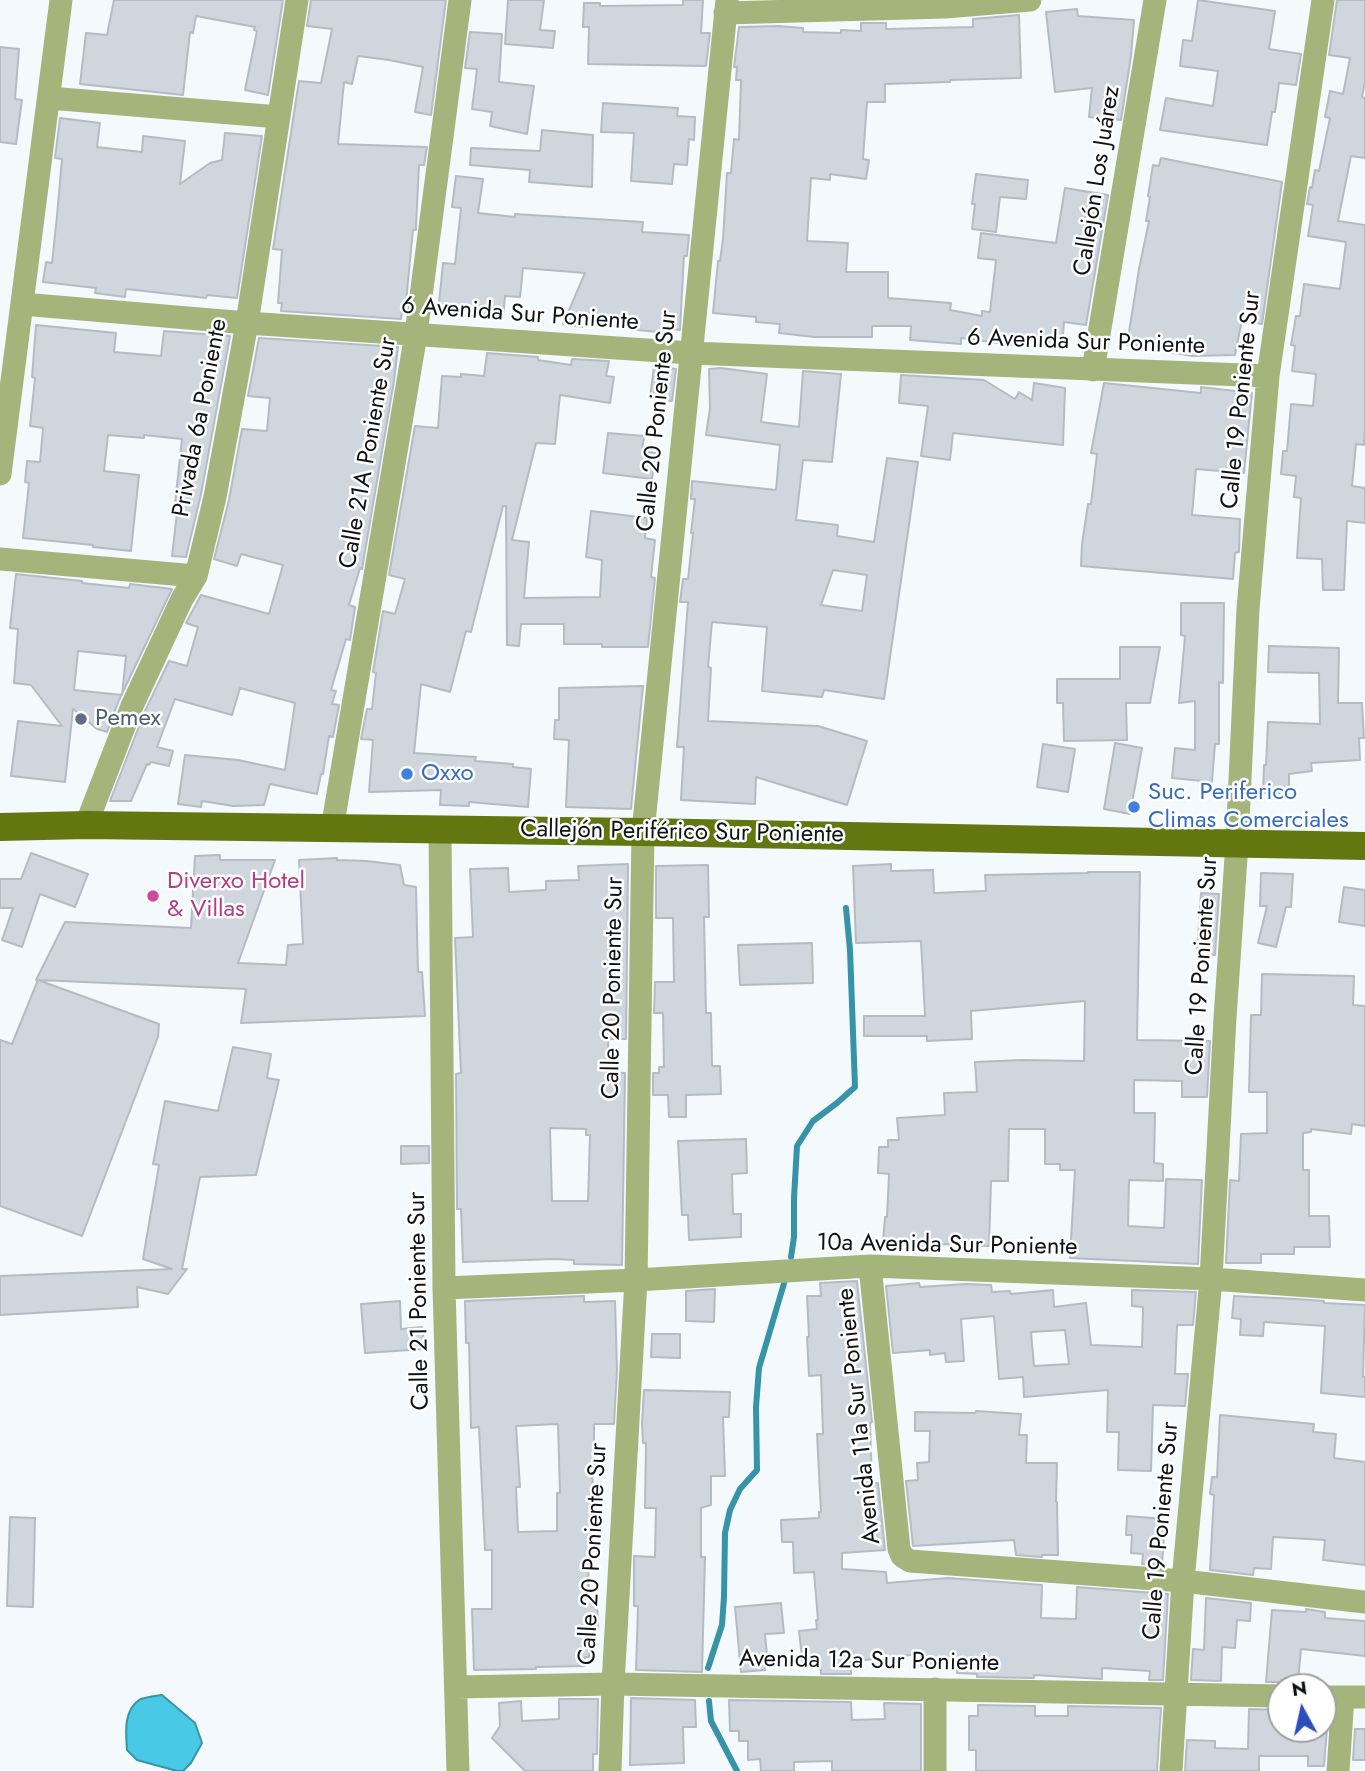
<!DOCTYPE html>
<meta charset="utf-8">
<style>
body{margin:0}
#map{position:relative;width:1365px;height:1771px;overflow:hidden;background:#f4f9fd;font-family:Jost,sans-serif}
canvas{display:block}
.north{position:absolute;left:1267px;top:1673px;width:70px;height:70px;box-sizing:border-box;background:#fff;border:2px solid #9fa1a1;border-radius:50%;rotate:352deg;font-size:19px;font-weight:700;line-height:28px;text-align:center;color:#101315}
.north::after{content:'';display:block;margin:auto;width:24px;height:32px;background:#2d4dbe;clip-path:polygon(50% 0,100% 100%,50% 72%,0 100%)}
</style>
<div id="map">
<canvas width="1365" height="1771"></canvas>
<div class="north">N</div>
</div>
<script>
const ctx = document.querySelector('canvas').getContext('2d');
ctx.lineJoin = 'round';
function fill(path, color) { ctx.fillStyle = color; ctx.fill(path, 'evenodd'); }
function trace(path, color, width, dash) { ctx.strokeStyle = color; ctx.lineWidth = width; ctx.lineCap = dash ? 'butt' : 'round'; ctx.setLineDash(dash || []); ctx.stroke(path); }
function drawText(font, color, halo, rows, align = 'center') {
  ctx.font = font + ' Jost,sans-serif'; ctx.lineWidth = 5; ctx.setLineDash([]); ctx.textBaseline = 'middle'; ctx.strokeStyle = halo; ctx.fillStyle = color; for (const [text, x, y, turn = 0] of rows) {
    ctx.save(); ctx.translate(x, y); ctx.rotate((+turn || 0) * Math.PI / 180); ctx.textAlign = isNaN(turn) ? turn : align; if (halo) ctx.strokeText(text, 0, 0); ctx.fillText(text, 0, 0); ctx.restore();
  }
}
const water = new Path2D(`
 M162,1695L195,1723L202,1743L191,1763L183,1771H177L137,1760L127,1750C126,1734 123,1711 139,1700C144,1697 155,1696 162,1695Z`);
fill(water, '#48cae7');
trace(water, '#3793a8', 2);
trace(new Path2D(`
 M791,1257L794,1237V1198L797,1146L813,1121L837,1103L855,1087L850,950L846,908
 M708,1668L722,1625L724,1597L725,1533L730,1510L740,1489L757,1470L756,1407L759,1368L785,1280
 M709,1701L711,1721L737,1771`), '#3793a8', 6);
const building = new Path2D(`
 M114,0H283L268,95L245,90L257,31L254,30L255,27L196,16L193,33L190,32L183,95L80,84L86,33L107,35Z
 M311,0H446L431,115L415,112L423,67L389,60L358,56L352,84L344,82L338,144L427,147L424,165H419L416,226V230H413L405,312H402L401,319L281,311L282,303H278L282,250L273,249L299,81L321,83L332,29L307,26Z
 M508,0H544L540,30L555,31L553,48L505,44Z
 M683,0H703L701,33H710L706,66L588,64L589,27H583L584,3H600V6L683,5Z
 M1198,0L1275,11L1269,49L1301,54L1296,85L1279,83L1275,112H1272L1267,145L1160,130L1166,98L1213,106L1218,71L1180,66L1183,40L1192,41Z
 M1337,0H1365V82L1362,97L1365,98V158L1351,156L1338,221L1365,225V428L1364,445L1356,444L1352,486L1365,488V523L1347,521L1344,590H1323L1322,559L1297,558L1301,498L1294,497L1296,476L1281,474L1283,451H1287L1291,404L1313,406L1316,374L1292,371L1295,346L1291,345L1296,316H1300L1304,284L1340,289L1346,242L1308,236L1313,205L1307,204L1310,187L1312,188L1315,170L1319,171L1330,118L1325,117L1330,91L1343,94L1350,58L1329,55Z
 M1077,9L1078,16L1134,20L1131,56L1121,120L1089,117L1092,88L1055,92L1046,12Z
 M1019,15L1021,78L950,80V82L885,84V102H867L863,159L869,160L866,179L830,174V180L811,178L807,241L848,243L846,272H888V298L951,303L950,310L982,316V311L990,312L996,260L978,258L981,233L1056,243L1065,188L1108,195L1086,325L1064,322L1062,348L1027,345V347L961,338V344L910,340L911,326H872V337H814L779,333L780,324L756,322V317L713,313L718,261H720L723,239L727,173H731L734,139L739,140L741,80H736L737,67H734L739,27L779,26L803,28V32L841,33V30L861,31V23H886V29L973,27V19Z
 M470,32L502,34L499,82L534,86L527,134L490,126L492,112L472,109L477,69L465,68Z
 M0,47L19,49L15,99L22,100L16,144L0,142Z
 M603,103L678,108L677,116L695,117L694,140L689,139L687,165L674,164L672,184L631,181L634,133L601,132Z
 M60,118L100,123L97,147L142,152L143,136L185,141L180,184L210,163L222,160L225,133L262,136L237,298L207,295L206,298L126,289L125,297L95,293L96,288L43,282L46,262L52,263L57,216L62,159L55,158Z
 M542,130L593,135L592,187L529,182L530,170L470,165L471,148L540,151Z
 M1161,158L1282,182L1262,324L1242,320L1235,355L1192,356L1127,345L1139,269L1149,221H1146L1150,197L1148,196L1153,165L1159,166Z
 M976,174L1028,180L1026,199L1000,197L996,232L972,229L975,204H972Z
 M456,176L483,179L478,213L515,217V214L643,222L642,232L689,235L687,256H684L680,330L669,329V333L637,330V328L583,323L582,327L563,324L585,273L523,268L520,297L505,296L503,318L438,313L443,263L455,264L461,208L452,207Z
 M36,325L116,333L114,352L161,356L164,331L230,336L201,494L186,557L172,556L177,513H174L182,439L144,435V438L108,435L104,471L139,475L131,551L93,547V545L23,538L29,483L25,482L27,461L40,462L43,428L30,426L35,378L32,377Z
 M259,338L398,347L394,381L362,569L360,568L349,605L355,607L350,640L346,639L331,690L336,691L332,704L339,705L333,737L329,736L323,774H321L317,794L270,784L264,805L233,806L202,801L201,807L178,804L185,755L238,760L285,770L295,703L240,688L232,715L175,699L157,747L173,751L169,766L151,762L149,765L147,764L131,801H110L145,711L169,661L187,666L198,627L186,623L201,595L269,614L283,565L241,554L237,566L214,559L229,500L242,429L267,431L270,398L248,396Z
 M487,353L538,357V360L571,365L572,359L609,361L606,376L614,377L610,403L560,395L555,444L536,443L512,540L529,542L524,598L600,597L602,560L586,557L591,511L647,518L645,538L655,540L651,577L655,578L648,647H602V644H564V624H521L519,646L507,645L506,506H503L471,632L466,631L450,692L421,684L414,753L476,757L475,761L513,764V767L531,769L528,807L469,802V806L440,805L441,790L369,792L373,740L361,739L367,709H372L376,673L373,672L383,611L395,614L405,579L389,575L415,426L438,428L442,376L461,377V374L484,376Z
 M654,366L676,369L672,401L650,398Z
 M721,368L767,374L761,422L799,427L803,371L841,374L832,462L803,460L796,520L838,525L837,536L874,542L887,458L918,462L884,699L824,690L822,697L762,691L767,627L712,622L708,667L711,668L708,721L818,726L867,741L847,805L756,777L755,804L681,800L684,747H677L688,602H680L683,579H688L693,533H691L695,499H691L692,481L776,490L780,445L706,435L710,408L709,369ZM833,570L867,575L862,611L821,605Z
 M901,375L984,380L1015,399L1019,392L1032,400L1034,383L1065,388L1063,445L953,433L950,460L921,456L928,406L899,403Z
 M1104,383L1201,393V387L1252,393L1244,473L1196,469L1192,515L1240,519L1239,552L1235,553L1233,579L1081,566L1082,544L1088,504H1091L1097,454L1091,453Z
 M608,433L644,436L642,451L655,453L652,479L603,473Z
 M16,574L82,581V583L129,588L130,584L172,589L119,700L107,732L97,729L73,709L65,782L11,776L18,721L62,726L31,685L14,683L18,629L10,628ZM78,651L126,656L122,695L74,690Z
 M1181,603H1224L1223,683L1219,682V744H1215L1212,782L1172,778L1175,748L1195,750V701L1179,703L1185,636L1181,635Z
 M1269,646L1339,648L1338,703H1362L1364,738H1359L1360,760L1311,763L1312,771L1289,774V793H1263L1264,765H1266L1268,722L1320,724L1319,673L1268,672Z
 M1120,647H1160L1150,703H1126L1127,740L1064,741L1063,703H1057V679H1120Z
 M643,686L631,809L566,807L569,740L554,739L555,720H559V688Z
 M1115,743L1142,748L1130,814L1104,809Z
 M1043,744L1075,749L1068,792L1037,787Z
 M31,853L88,874L75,907L40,894L22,947L2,940L13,908H0V879H21Z
 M220,855V860H275L238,963L286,965L288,945L303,944L299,860L337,858V860L367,861L400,865L404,885L416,887L418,972H422L425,1016L241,1023L246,989L38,980L159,1024L158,1037L82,1236L0,1206V1040L12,1044L38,980H36L65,922L191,928L195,856Z
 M628,864L626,1039H608L609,1072L625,1073L622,1265L574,1264V1260L555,1259L463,1262L461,1209H457L456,1074L461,1073L455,938L473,937L470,869L508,868L509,892L546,890V881L579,880L578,866ZM550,1128L586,1129V1135H590L588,1201H552Z
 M891,864V871L933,870L934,893L986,891L985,875L1088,873V872H1140L1137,1040L1210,1041L1207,1097H1182V1081L1134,1080V1113H1155L1154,1163L1163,1164V1181L1129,1180L1128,1226L1164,1228L1166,1179L1202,1180L1198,1264L1070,1258L1075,1170H1060V1164H1045V1129H1009L1008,1181H991L989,1246L939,1244V1249L913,1248V1244L883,1242L885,1217H887L889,1174L878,1173L879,1147H888V1140H899L897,1118L945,1115L944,1093L977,1092L975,1062L1021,1060L1084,1061L1085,1001L971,1011L972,1039L927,1041V1036H864V1016H925L921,941L856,943L853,866Z
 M708,865L709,917H704L706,1013H711L712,1066H720L721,1094L686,1095V1117H669L668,1095H653V1073H659V1067H664L663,1013H654L655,982H674L673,918H656V866Z
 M1261,873L1293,874L1291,907H1286L1276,947L1258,943L1267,906H1260Z
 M1344,887L1365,890V926L1339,922Z
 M1201,893L1219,894L1215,955L1197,954Z
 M812,943L813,983L740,985L738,945Z
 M1262,974L1354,976L1353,1005L1365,1006V1126L1352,1124L1351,1134L1311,1129V1132L1303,1133V1170H1309V1216H1329L1330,1247H1294V1254H1261V1263H1226L1230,1180L1239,1181L1241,1134L1267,1133V1092H1249L1251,1015H1261Z
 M233,1047L271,1054L267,1078L279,1080L256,1175L200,1177L182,1269H187L168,1294L137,1287L138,1307L0,1315V1276L172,1269L143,1259L159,1165L153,1164L165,1101L218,1111Z
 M746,1139L747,1173L732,1174L733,1214H741V1237L689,1240L688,1215H682L678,1141Z
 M401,1146H429V1163L401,1164Z
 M857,1281L872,1422L870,1423L872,1483H878L885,1550L842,1553V1569L886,1572L887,1583L948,1578L1042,1585L1041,1618L1076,1619L1077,1587L1168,1594L1163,1680H1149L1150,1671L1102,1668V1679L1034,1675V1678L977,1677V1674L957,1673V1665L921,1666L920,1654L855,1661L856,1668H851V1674H821L820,1664L803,1666L799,1631L817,1629L816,1620H818L814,1572L794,1573L793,1542H782L781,1520L819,1518V1512H821L817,1434H823L821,1375L809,1376L807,1337H809L807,1296H821L820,1283Z
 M919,1283L920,1287L966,1284L991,1285L992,1292L1010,1291L1011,1294L1053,1290L1054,1307L1086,1303L1091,1345L1142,1347L1143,1307L1132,1306V1290L1196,1292L1193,1325H1177L1175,1374H1188L1185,1406L1153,1405L1151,1471L1118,1470L1119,1432H1107L1108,1390L1024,1397L1023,1377L999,1379L994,1316L961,1319L964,1361L946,1362L945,1353L930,1355V1350L893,1353L886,1286ZM1065,1330L1069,1364L1034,1366L1031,1332Z
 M715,1289L714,1322L686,1321V1291Z
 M584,1296V1302L615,1301L617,1370L614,1424H594V1470H592L593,1490H590L592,1550H588L589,1598H597L598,1628H589V1657H585V1666L536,1667V1669L474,1670L472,1609H492V1550H485L479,1427L471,1428L469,1343H466L465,1301ZM558,1424L560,1493H557V1531L518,1532L516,1487H520L516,1426Z
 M1234,1296L1297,1299L1324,1301V1303L1365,1305L1363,1377H1365V1397L1321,1393L1325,1326L1264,1322L1263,1336L1240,1335L1241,1319L1232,1318Z
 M400,1301L401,1329L422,1327L425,1349L365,1353L361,1304Z
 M652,1334H680V1358L651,1357Z
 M644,1390L730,1392L729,1417H723L725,1476H711V1505L701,1508V1557H705L702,1672L636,1670L638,1606H634V1556L655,1557L656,1508H645L646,1443H643L642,1423Z
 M976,1411L1021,1414L1019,1435H1027L1026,1463H1057L1056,1502H1057L1058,1555H1042V1557L1016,1555L1014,1540L913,1546L906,1481L918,1480L917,1463L929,1462L930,1431H915V1412L975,1413Z
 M1220,1415L1314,1424L1313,1432L1336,1434L1334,1458L1365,1462V1565L1323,1560L1325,1540L1273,1537L1271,1569L1254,1568L1253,1575L1210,1570L1214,1495L1210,1494L1212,1477H1217Z
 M1127,1516L1165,1519L1162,1565L1142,1564L1143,1554L1131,1553L1132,1535H1126Z
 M10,1517L35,1518L33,1607L7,1606Z
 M1206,1598L1251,1603L1250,1621L1237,1620L1235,1648L1222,1647L1221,1681L1191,1680L1193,1649L1204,1650Z
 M781,1603L784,1633L765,1634L768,1666H765V1670L741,1672L735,1607Z
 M1306,1609L1325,1612V1618L1365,1621V1656L1301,1649L1298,1681L1281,1680V1682H1266L1272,1610L1306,1612Z
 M631,1698L695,1700L696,1727H683L684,1763L630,1765Z
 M559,1699H598L597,1754H593V1771H525L492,1738L500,1726L499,1703L521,1701L522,1721L559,1719Z
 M729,1700L851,1702L852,1720L885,1719L884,1703L921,1704V1771H832V1761L794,1762V1771H761L760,1759L748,1760V1741H739V1731H730Z
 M978,1705L1035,1706V1716H1068V1706L1161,1708L1157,1771H976V1750H969V1716H978Z
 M1249,1709L1281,1710V1729L1327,1728L1324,1766H1308V1756H1259V1771H1185L1187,1740L1215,1741V1748L1248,1749Z
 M1355,1729H1365V1760H1353Z`);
fill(building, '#cfd6de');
trace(building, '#b4bbc2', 2);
trace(new Path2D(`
 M725,13L945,7L1030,0
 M49,98L279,117
 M22,304L247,323L691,353L1268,376
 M1093,370L1155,0
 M0,474L61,0
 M0,559L196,576
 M86,825L132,706L182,599L196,576L215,497L247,323L297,0
 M332,829L416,334L460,0
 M440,829L444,1288L458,1771
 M870,1266L899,1549L902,1556L910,1561L1183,1581L1365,1602
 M444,1288L636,1280L870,1266L1211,1279L1365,1290
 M456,1687L613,1684L1281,1696
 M935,1689V1771
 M1323,1697H1365
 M610,1771L613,1684L636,1280L643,832L727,0
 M1171,1771L1183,1581L1211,1279L1225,1018L1237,843L1248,609L1268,376L1323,0
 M1338,1771L1343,1697`), '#a5b47a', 23);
trace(new Path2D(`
 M0,827L86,825L643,832L1365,846`), '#647610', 28);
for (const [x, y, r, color] of [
 [81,719,7,"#5c6f8a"],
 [407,774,7,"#3f7fe0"],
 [1134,807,7,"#3f7fe0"],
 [153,896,7,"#d1479c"]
]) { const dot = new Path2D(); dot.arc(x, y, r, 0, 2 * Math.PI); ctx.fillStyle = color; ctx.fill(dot); trace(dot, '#fff', 2.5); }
drawText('24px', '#101315', '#fff', [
 ["Callejón Los Juárez",1098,181,-81],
 ["6 Avenida Sur Poniente",520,315,4],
 ["6 Avenida Sur Poniente",1086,343,2],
 ["Calle 19 Poniente Sur",1242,400,-84],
 ["Privada 6a Poniente",201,418,-79],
 ["Calle 20 Poniente Sur",658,421,-84],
 ["Calle 21A Poniente Sur",369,453,-80],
 ["Callejón Periférico Sur Poniente",682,833,1],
 ["Calle 19 Poniente Sur",1203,966,-86],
 ["Calle 20 Poniente Sur",614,988,-89],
 ["10a Avenida Sur Poniente",947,1246,1],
 ["Calle 21 Poniente Sur",420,1301,-91],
 ["Avenida 11a Sur Poniente",860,1416,-96],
 ["Calle 19 Poniente Sur",1162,1531,-85],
 ["Calle 20 Poniente Sur",594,1554,-87],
 ["Avenida 12a Sur Poniente",869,1662,1]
]);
drawText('24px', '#4e5e75', '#fff', [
 ["Pemex",95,719]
], 'left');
drawText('24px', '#366cbe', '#fff', [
 ["Oxxo",421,774],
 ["Suc. Periferico",1148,793],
 ["Climas Comerciales",1148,821]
], 'left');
drawText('24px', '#b23c85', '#fff', [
 ["Diverxo Hotel",167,882],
 ["& Villas",167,910]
], 'left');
</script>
